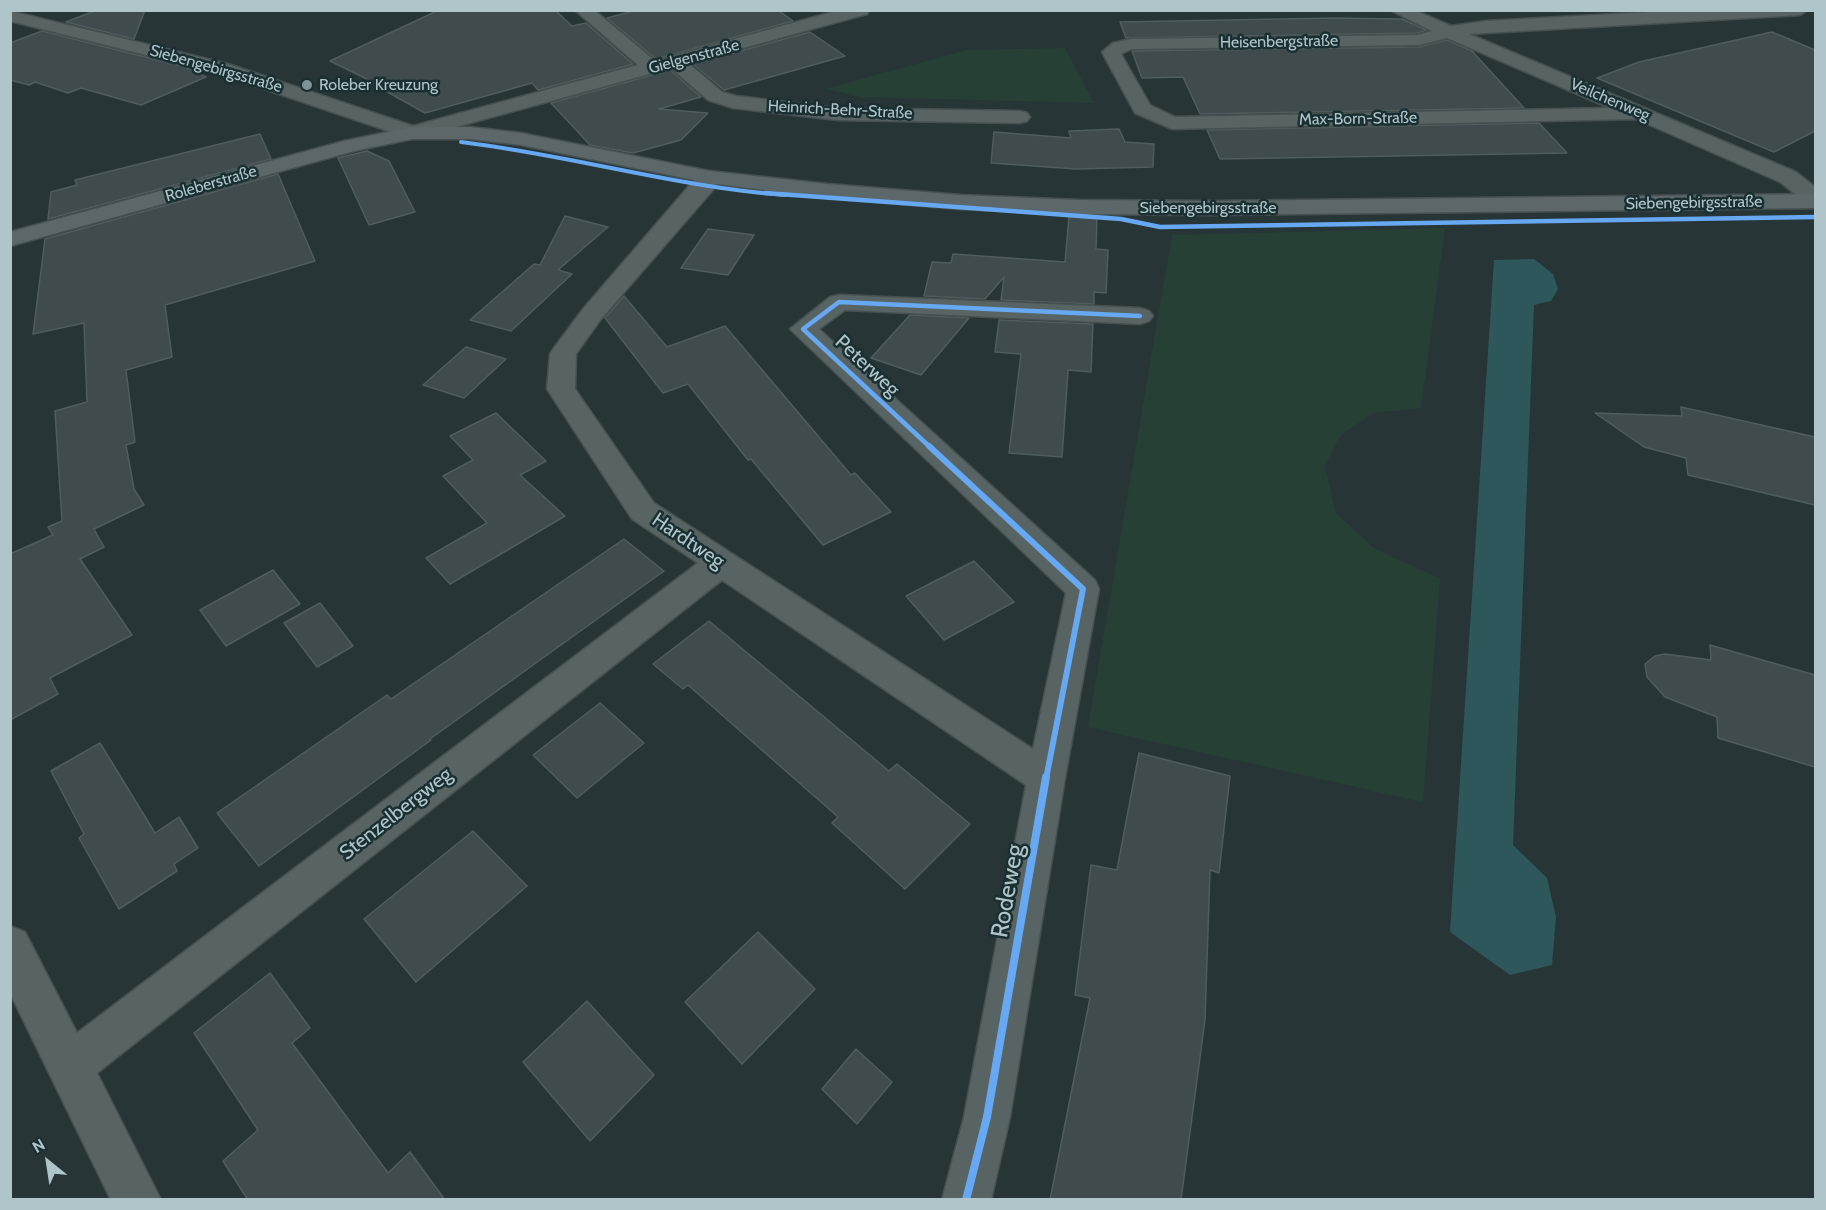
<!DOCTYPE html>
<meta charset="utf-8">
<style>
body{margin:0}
#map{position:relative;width:1826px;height:1210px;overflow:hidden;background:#273537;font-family:Cabin,sans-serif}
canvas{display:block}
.frame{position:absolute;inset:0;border:12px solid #b0c5c9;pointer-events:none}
.north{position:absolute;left:18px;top:1132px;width:60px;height:60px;-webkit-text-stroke:4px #1a2f32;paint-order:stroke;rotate:330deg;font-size:16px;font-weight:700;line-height:24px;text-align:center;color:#b0c5c9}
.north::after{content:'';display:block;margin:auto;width:21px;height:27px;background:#b0c5c9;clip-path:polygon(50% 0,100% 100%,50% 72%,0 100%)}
</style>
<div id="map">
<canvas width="1826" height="1210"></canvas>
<div class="frame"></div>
<div class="north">N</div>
</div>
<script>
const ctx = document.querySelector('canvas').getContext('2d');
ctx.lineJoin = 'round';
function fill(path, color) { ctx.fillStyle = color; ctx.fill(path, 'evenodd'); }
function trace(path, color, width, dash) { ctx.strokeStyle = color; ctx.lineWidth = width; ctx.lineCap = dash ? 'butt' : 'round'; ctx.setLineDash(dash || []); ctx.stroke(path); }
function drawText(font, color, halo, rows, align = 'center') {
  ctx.font = font + ' Cabin,sans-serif'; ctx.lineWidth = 5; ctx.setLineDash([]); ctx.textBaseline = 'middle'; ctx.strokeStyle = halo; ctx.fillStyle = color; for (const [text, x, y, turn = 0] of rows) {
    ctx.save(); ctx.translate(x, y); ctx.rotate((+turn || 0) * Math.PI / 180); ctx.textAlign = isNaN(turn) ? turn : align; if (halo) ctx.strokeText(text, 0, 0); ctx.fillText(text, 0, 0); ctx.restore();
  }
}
fill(new Path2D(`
 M1065,48L1094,103L862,97L825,89L967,50Z
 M1445,228L1421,408L1374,413L1341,435L1325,466L1336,513L1374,548L1440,579L1423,802L1088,727L1172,235Z`), '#264036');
fill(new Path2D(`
 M1534,259L1553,274L1558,289L1551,301L1534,305L1513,845L1547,878L1556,917L1552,965L1510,975L1450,932L1494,260Z`), '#2d575b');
const building = new Path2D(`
 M97,10H145L134,39L66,22Z
 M439,10H555L572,26L586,23L633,64L538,90L532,83L425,113L373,84L375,83L330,61Z
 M637,10H778L793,21L656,59L607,18Z
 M1334,18L1402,19L1426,30L1418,33L1126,38L1120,22Z
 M42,31L185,67L206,77L141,105L81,88L68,93L35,82L29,85L10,80V43Z
 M810,32L845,56L724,90L693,64Z
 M1772,32L1815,50V131L1774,152L1597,78L1639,62Z
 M1447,40L1472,51L1524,108L1200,114L1183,77L1142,78L1132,51L1419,47Z
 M670,70L701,97L659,109L708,113L681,140L633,153L590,145L551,103Z
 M1539,123L1567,153L1220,159L1207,130Z
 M1119,129L1125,142L1154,144L1153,167L1076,169L991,163L994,132L1071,138L1069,131Z
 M260,134L271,159L48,219L51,192L77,185L75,180Z
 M367,151L389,161L415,212L369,225L338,158Z
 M278,174L315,261L165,305L172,357L126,370L135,442L126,445L134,489L144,505L94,529L104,547L80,559L132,635L50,678L58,694L10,720V554L53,535L48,527L62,521L55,411L87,402L84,323L33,334L45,239Z
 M565,216L608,227L558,270L572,274L511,331L470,320L534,264L540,265Z
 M1069,216H1097L1096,249L1108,250L1106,293L1094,292V304L1001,300L1004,277L985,299L924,296L932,262L951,263L953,254L1065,262Z
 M708,229L754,235L728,275L681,268Z
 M624,296L667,347L725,326L851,475L855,473L891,512L823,545L751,459L748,460L688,384L663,393L605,318Z
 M910,315L969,318L921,375L871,358Z
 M999,320L1093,324L1091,372L1068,370L1062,457L1009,453L1021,354L995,352Z
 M466,347L506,359L464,398L423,385Z
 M1681,407L1815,437V505L1688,475L1686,458L1644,447L1595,413L1682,416Z
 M496,413L546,461L520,475L565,516L450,584L426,558L487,523L443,476L473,460L450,436Z
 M624,539L664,571L430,739L431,740L259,866L217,813L387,695L391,699Z
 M974,561L1014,602L944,640L906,596Z
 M273,570L300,604L226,646L200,610Z
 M320,603L353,646L317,667L284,623Z
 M709,621L889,771L897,764L970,824L905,889L832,823L838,817L688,685L683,689L653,664Z
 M1710,645L1815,675V767L1718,738L1717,717L1665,697L1647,677L1645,664L1655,656L1665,654L1711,660Z
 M600,703L644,743L577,798L533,755Z
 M100,743L155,833L179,817L198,848L174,864L177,871L119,909L79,838L84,834L51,771Z
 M1139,753L1230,776L1219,873L1210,870L1205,1020L1181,1200H1050L1090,998L1075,995L1091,865L1117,870Z
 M473,831L527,886L416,982L364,919Z
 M758,932L815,989L742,1064L685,1002Z
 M270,973L310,1028L292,1043L388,1173L410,1152L445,1200H248L223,1161L258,1130L194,1033Z
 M587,1001L654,1075L590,1141L523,1062Z
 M856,1049L892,1082L857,1124L822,1089Z`);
fill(building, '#3f4b4d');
trace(building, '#4f5d5f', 1.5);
const street = new Path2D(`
 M575,10H594L655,61L840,10H869L867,14L688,63L722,92L736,96L838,108L1020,111L1027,113L1030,117L1027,121L1020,123L838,120L733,108L708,100L671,68L412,139L214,72L10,21V11L228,64L413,126L638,65Z
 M1390,10H1414L1451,26L1486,21L1688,10H1808L1800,15L1469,34L1796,172L1816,188V206L1808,204L1780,182L1636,119L1172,129L1135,113L1102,52L1113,43L1131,39L1418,35L1432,31ZM1447,38L1610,108L1175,117L1150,105L1121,54L1131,49L1419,45Z
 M709,171L717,172L720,177L712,191L601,319L576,354L575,389L654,503L1033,749L1066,593L790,329L830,297L839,295L1140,308L1149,311L1153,316L1149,321L1140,324L845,310L819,329L1095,580L1099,589L1065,778L1010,1117L991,1200H942L964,1117L1026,785L722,580L97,1073L161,1200H111L10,993V926L25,932L77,1033L698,563L632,519L547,389L550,354L554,348L583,309L701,172Z`);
const secondary = new Path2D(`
 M412,127H470L521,133L709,171L828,184L961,195L1079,200L1215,201L1816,194V208L1215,215L1079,214L961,209L828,198L709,183L521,145L470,139H412L354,151L10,246V232L344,141Z`);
trace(street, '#465051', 3);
trace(secondary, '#465051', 3);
fill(street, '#586364');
fill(secondary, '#5b6769');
trace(new Path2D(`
 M461,142C570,155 676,187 785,195`), '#66a8f1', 4);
trace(new Path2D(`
 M765,193L1121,219L1160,227L1816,217
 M931,448L803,329L839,302L1140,316`), '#66a8f1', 4.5);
trace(new Path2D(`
 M929,446L1083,589L1046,779`), '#66a8f1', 6);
trace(new Path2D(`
 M966,1200L987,1117L1046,777`), '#66a8f1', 8);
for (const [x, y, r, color] of [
 [307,85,6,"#809396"]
]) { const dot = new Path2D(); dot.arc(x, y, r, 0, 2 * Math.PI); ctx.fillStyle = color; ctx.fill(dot); trace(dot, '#1a2f32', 2); }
drawText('16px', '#b0c5c9', '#1a2f32', [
 ["Heisenbergstraße",1279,42,-1],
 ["Gielgenstraße",694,57,-15],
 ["Siebengebirgsstraße",216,69,16],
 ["Veilchenweg",1610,100,23],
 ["Heinrich-Behr-Straße",840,110,3],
 ["Max-Born-Straße",1358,119,-1],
 ["Roleberstraße",211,184,-16],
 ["Siebengebirgsstraße",1694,203,-1],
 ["Siebengebirgsstraße",1208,208]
]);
drawText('16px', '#b0c5c9', '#1a2f32', [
 ["Roleber Kreuzung",319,85]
], 'left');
drawText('20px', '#b0c5c9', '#1a2f32', [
 ["Peterweg",867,366,43],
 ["Hardtweg",688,541,34],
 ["Stenzelbergweg",396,814,-38]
]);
drawText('24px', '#b0c5c9', '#1a2f32', [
 ["Rodeweg",1008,891,-80]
]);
</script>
